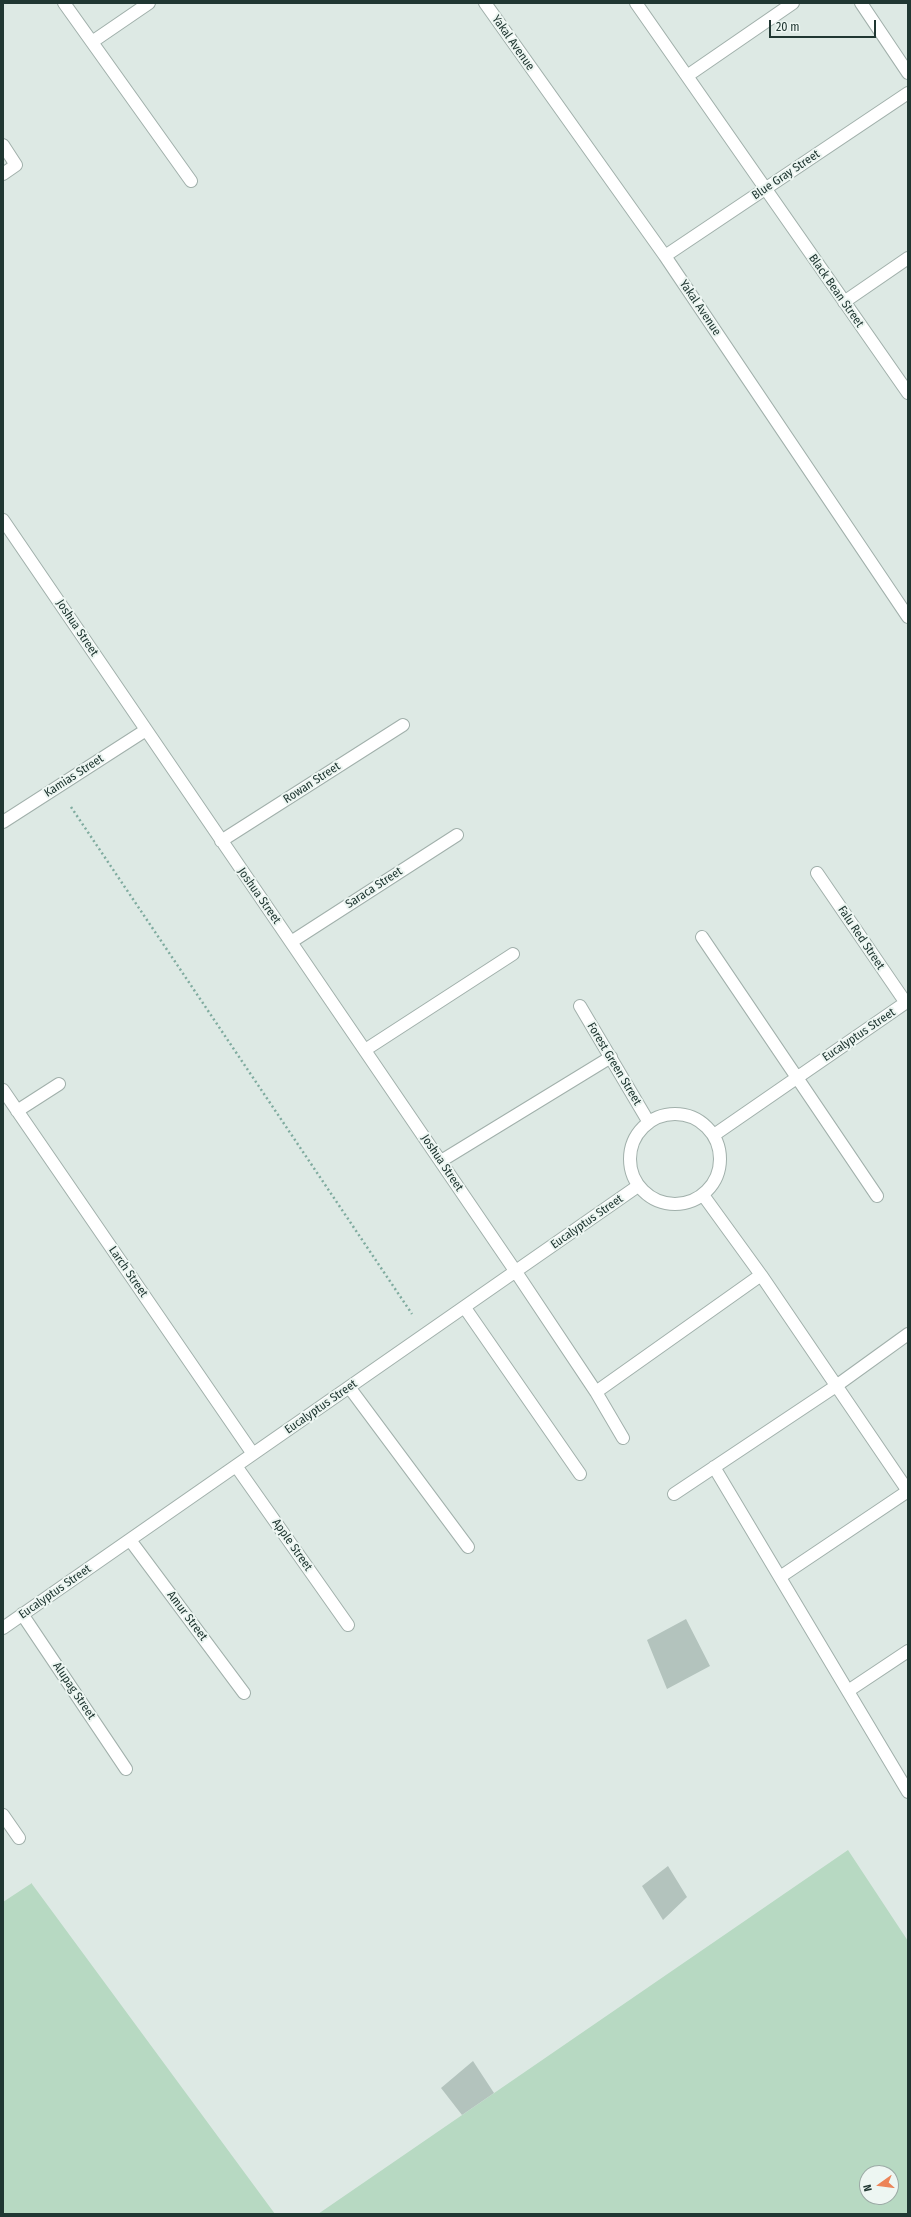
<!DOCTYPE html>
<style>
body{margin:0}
#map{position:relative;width:911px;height:2217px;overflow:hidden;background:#dde9e4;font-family:"Fira Sans Condensed",sans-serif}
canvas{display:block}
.frame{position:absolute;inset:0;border:4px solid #203732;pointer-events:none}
.north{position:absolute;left:859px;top:2165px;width:40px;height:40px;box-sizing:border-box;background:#edf6f2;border:1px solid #9baaa5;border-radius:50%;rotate:256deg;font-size:11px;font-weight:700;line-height:16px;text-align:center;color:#203732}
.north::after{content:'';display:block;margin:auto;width:14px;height:18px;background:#ec8458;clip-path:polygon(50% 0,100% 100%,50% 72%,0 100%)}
.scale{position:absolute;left:769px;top:20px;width:107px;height:18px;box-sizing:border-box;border:2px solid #203732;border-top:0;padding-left:5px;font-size:12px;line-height:14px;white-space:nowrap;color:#203732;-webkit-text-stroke:3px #edf6f2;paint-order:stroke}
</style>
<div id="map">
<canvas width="911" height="2217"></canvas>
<div class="frame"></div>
<div class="north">N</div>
<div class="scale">20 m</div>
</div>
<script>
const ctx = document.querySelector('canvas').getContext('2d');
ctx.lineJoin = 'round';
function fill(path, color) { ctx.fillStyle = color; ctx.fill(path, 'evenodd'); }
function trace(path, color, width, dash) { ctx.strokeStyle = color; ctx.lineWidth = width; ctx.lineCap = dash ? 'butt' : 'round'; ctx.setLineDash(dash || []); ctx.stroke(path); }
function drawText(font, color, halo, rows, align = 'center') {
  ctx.font = font + ' "Fira Sans Condensed",sans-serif'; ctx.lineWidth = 4; ctx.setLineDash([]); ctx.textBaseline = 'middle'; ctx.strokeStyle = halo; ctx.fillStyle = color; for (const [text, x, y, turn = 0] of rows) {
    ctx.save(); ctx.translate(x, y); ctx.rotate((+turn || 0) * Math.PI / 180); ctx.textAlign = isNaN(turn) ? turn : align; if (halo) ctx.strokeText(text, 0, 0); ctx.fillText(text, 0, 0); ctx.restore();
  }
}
fill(new Path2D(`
 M848,1850L908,1941V2214H318ZM867,2173H891V2197H867Z
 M32,1883V1884L275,2214H3V1902Z`), '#b7d9c2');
fill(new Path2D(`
 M686,1619L710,1666L667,1689L647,1640Z
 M668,1866L687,1897L663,1920L642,1886Z
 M473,2061L494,2093L462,2115L441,2088Z`), '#b3c3bd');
const minor = new Path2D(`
 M64,3L191,181
 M485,3L665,256L908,617
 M636,3L908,393
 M861,3L908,73
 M92,42L149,3
 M687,76L793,3
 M3,145L16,165L3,174
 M665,256L908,93
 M844,302L908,258
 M3,520L516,1272L596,1392L623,1438
 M3,822L146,730
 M221,841L403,725
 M817,873L906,1003
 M702,937L877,1196
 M291,942L457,835
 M580,1006L648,1121
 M365,1050L513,954
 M3,1090L253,1454
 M17,1111L59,1084
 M630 1159a45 45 0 1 1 90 0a45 45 0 1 1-90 0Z
 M714,1135L908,1001
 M441,1161L611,1057
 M703,1195L761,1275L908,1491
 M465,1308L580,1474
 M349,1387L468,1547
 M596,1392L761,1275
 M236,1466L348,1625
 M714,1467L908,1792
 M674,1494L836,1386L908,1334
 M130,1540L244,1693
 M780,1577L908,1491
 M22,1614L126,1769
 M3,1628L638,1186
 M848,1691L908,1651
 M3,1815L19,1838`);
trace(minor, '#a1b0ab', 14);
trace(new Path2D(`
 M71,807L412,1314`), '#7fab9f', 2.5, [2, 3]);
trace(minor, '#fff', 12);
drawText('12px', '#203732', '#edf6f2', [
 ["Yakal Avenue",513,43,55],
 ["Blue Gray Street",786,175,-34],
 ["Black Bean Street",836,291,55],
 ["Yakal Avenue",700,308,56],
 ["Joshua Street",77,628,56],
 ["Kamias Street",74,776,-33],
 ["Rowan Street",312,783,-33],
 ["Saraca Street",374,888,-33],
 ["Joshua Street",259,896,55],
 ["Falu Red Street",861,938,56],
 ["Eucalyptus Street",859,1035,-34],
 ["Forest Green Street",614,1064,59],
 ["Joshua Street",442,1163,56],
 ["Eucalyptus Street",587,1222,-35],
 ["Larch Street",128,1272,55],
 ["Eucalyptus Street",321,1407,-35],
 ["Apple Street",292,1545,55],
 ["Eucalyptus Street",55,1592,-35],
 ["Amur Street",187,1616,53],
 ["Alupag Street",74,1691,56]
]);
</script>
